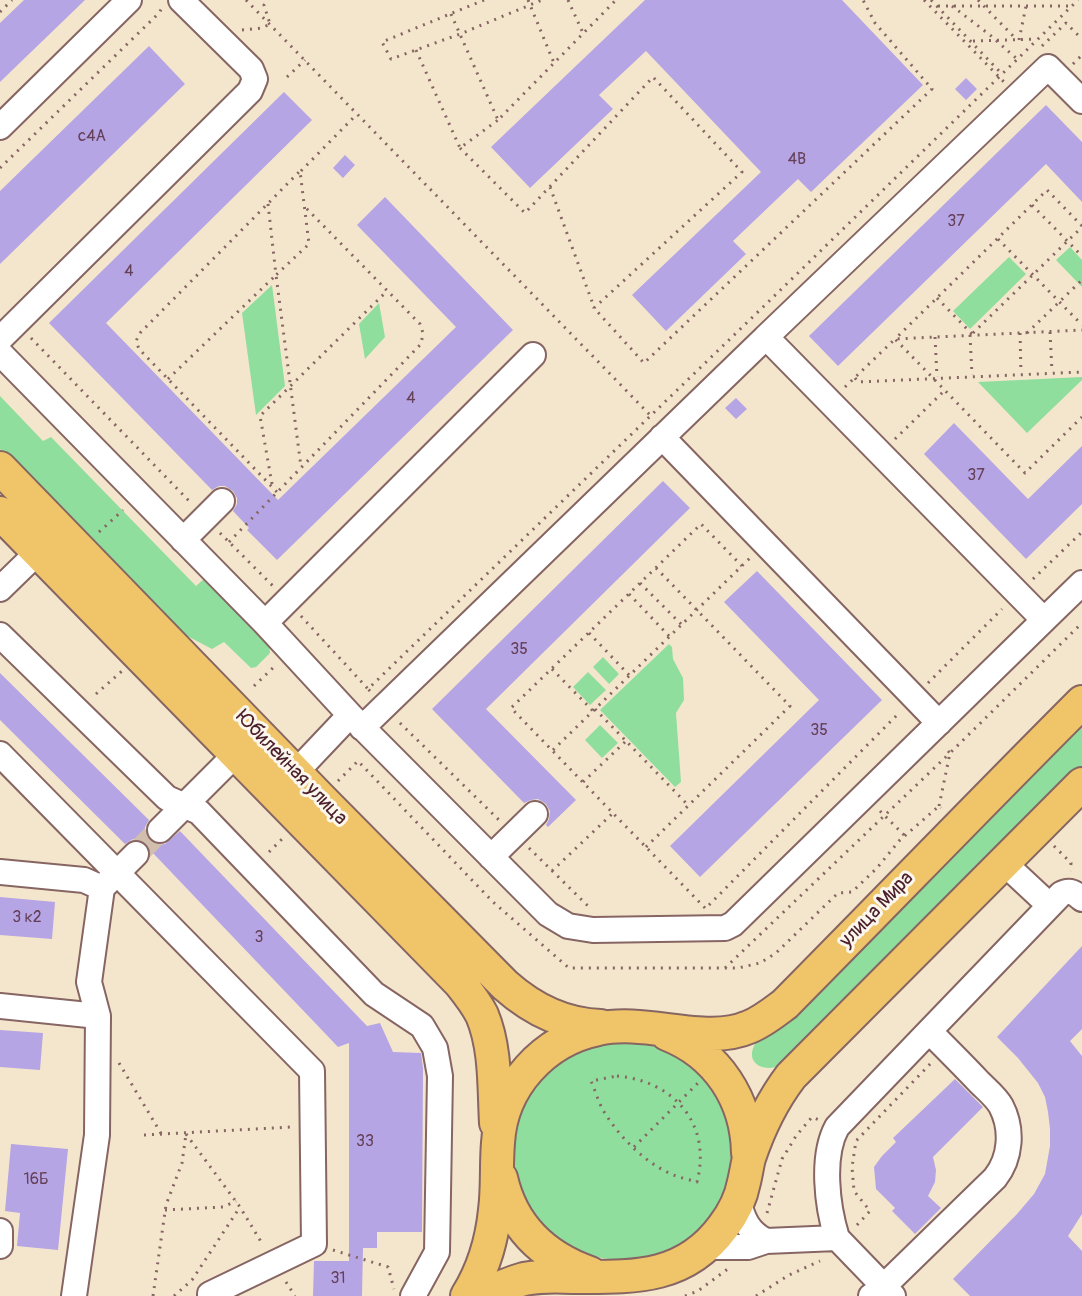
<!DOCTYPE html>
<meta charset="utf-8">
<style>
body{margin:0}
canvas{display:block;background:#f4e6cc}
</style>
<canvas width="1082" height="1296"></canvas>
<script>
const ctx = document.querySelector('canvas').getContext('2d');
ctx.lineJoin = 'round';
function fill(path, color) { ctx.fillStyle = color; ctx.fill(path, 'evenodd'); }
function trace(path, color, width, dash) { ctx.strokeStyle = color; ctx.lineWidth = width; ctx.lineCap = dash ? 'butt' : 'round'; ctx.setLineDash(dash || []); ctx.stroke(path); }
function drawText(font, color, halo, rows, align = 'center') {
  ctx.font = font + ' Pangolin,sans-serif'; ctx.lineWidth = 6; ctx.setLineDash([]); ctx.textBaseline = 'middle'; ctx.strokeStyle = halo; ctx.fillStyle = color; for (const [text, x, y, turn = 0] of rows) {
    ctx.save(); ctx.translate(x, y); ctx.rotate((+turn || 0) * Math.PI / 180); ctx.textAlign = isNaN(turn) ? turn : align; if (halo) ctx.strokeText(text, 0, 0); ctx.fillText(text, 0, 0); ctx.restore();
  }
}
fill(new Path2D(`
 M1070,247L1082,260V287L1056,260Z
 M1009,257L1026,274L970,329L953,311Z
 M272,285L285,386L256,415L242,313Z
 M379,303L385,337L365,359L359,324Z
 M1082,377V380L1027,433L978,382Z
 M0,396L43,441L51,437L196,586L204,579L269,644L270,653L256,667L251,668L224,642L212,649L170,627L0,449Z
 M669,644L672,647L673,659L683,678L684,700L676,713L681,782L675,787L600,710Z
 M603,657L619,674L609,684L593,667Z
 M588,672L606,690L590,705L573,687Z
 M1082,717V768L781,1065C765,1073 744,1064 755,1044C760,1035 770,1027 778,1019Z
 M600,725L618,743L602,758L585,740Z
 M514 1151a109 109 0 1 1 218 0a109 109 0 1 1-218 0Z`), '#90de9d');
fill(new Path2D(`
 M24,0H85L0,82V23Z
 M645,0H842L923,85L811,192L798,179L733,241L746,254L666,331L632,295L761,172L646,51L599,95L613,109L530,188L491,147Z
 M149,46L185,84L0,264V191Z
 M966,78L977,89L966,100L955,89Z
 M284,92L312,120L106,323L278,500L456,327L357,225L385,197L513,330L277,560L247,530L249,528L233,511L237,504V498L233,491L225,486H219L212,490L49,323Z
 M1046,105L1082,142V202L1046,164L838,366L809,336Z
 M345,155L355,165L343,178L333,168Z
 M736,398L747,409L736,419L725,408Z
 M954,423L1028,499L1082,446V504L1026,559L924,454Z
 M663,481L690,508L486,709L576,800L548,827L546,825L549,819L550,811L546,804L538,799L531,800L524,803L432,709Z
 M757,571L882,700L700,877L670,846L819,700L724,602Z
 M0,673L149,820L145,827V833L150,841L157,845L165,844L180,831L367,1026L380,1023L393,1052L421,1053L423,1068L422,1232H377V1248H363L362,1296H313L314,1261H349V1043L338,1047L151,851L146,843L139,839H133L125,844L0,720Z
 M0,897L55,902L52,939L0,935Z
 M1082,946V1029L1070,1041L1082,1056V1214L1068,1236L1082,1251V1296H970L953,1279L1017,1214L1034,1194L1045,1174L1050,1146V1129L1048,1112L1045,1097L1038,1083L1018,1058L997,1037Z
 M0,1030L43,1033L40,1070L0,1067Z
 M955,1079L983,1107L933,1157L936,1170L935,1182L928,1196L941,1208L915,1234L892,1211L895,1208L876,1189L874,1167L882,1156L896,1142L893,1138Z
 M11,1144L68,1149L58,1250L17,1246L20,1213L5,1211Z`), '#b6a5e4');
trace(new Path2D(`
 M136,854L160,830`), '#d2beac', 24, [24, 12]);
const minor = new Path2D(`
 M1082,101L1048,67L766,337L1044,620L1082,583
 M0,127L129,0
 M0,339L250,91L255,79L251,69L181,0
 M0,353L265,623L350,715L548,914L568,926L593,930L725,928L733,924L1044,620
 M662,437L939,723
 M183,540L222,501
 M0,589L38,552
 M265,623L533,355
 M0,635L167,798L199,812L374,994L422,1026L435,1048L440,1076L437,1252L413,1296
 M362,728L766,337
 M0,754L312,1071L314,1244L210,1294V1296
 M296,772L350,715
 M160,830L235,755
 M491,857L535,814
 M1004,863L1049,905
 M0,872L84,880L102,888
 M0,1006L98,1016
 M0,1231V1246
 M837,1238C827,1206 821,1156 837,1127L1061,894C1070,889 1075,893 1082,899
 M766,1241L837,1238L893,1296
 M705,1247H748L766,1241C748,1232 743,1219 738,1200
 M74,1296L97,1135L98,1016L89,982L102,888L136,854
 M871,1296L883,1287L995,1178C1011,1158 1013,1129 1001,1106C996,1097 987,1090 979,1082C963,1065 947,1049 930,1032`);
const major = new Path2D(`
 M0,468L321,799L505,985C532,1009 564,1025 601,1026
 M0,513L460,983C468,993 476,1003 482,1015C496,1048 494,1088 496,1123
 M667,1034C718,1054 747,1100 748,1153
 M501,1178C512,1227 544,1257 590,1273
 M467,1296C483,1270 492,1240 495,1210C498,1188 496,1165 498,1143C501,1086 544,1040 598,1029C646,1018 706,1046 749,1027C762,1022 773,1013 785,1004C884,904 982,802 1082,702
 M484,1296C496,1289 510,1283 524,1279C540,1276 557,1276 573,1277C632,1277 684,1280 723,1227C733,1214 741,1198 744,1182C746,1174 747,1166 749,1158C759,1128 772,1101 791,1076L1082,784`);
trace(minor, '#866563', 28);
trace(major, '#866563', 36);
trace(new Path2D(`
 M246,0L651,416
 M484,0L382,42L391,59L460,34L542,0
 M528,0L554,63
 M568,0L583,33
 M924,0L1004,82
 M931,0L1002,74
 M978,0L1017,40
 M938,6H1072
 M952,6L990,35L1017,59
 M0,12L12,0
 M451,14L498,120L616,0
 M242,30L262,28L270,24L264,5L269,0
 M1019,40L1026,6
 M973,41L1037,39
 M1042,46L1066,23L1082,39
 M416,50L460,148L498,120
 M1073,64L1082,55
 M287,77L305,60
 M460,148L525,213L653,77L742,172L594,308L644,363L932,89L875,23L863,0
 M0,168L159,13L162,8
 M301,171L357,114
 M550,187L594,307
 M268,204L276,275L309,244L300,171L140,333L136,341L139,349L277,492
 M1032,205L1082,256
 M1082,226L1047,190L895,339L1025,473L1082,417
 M998,239L1082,325
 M937,298L972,334
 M1050,332L1052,372
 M973,333L1082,227
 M1020,333L1021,373
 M1027,333L1082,280
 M970,335L972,375
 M935,337L937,377
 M31,338L190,502
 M855,378L858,382L1082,372
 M168,379L276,275L301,467
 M845,387L895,339L1082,330
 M895,439L944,391
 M272,484L260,416L387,291
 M99,532L123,510
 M220,533L274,587
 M229,542L421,344L423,333L420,324L305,207
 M1033,579L1082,532
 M640,583L682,625
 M629,594L670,637
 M301,616L369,690
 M589,633L630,676
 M552,669L593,711
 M928,683L1002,609
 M254,686L277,664
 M370,691L368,689L762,308L1078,0
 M96,694L122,671
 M595,709L687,804
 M400,723L500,821
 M553,750L751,557
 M338,781L358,761L492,901L569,968H738L760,963L776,953L838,893L852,892L877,868L899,841L939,806L941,808
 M583,782L626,741
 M939,806L950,753L1082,623
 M880,811L905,836
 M1054,846L1071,863L1070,871
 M646,847L790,706L656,568
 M529,848L589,907
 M269,852L283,838
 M552,871L613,813
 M709,905L900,712
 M705,908L511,708L701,524L742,566
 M725,968L950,753L944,747
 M119,1063L162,1135
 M617,1076C674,1081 712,1124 697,1182C687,1179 676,1177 667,1172C642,1160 617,1134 603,1110C598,1101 595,1090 591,1081Z
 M186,1134L240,1207L263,1245
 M144,1135L292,1127
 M634,1147L698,1083
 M165,1210L223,1207L236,1201
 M767,1213L782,1159L796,1136L812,1117L819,1120
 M857,1225L870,1211L854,1191L852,1167L856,1141L932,1062
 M333,1250L388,1267L394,1289
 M286,1282L295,1296
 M153,1296L166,1205L182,1163L186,1134
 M174,1296L192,1280L240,1207
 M685,1296L698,1291L729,1268
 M756,1296L789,1275L820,1261`), '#866563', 3, [2, 6]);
trace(minor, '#fff', 24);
trace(major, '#f0c469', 32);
drawText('16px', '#654059', null, [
 ["с4А",92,137],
 ["4В",797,160],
 ["37",956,222],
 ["4",129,272],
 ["4",411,399],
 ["37",976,476],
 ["35",519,650],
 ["35",819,731],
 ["3 к2",27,918],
 ["3",259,938],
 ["33",365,1142],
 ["16Б",36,1180],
 ["31",338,1279]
]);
drawText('20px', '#4a1f2b', '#fbf7ec', [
 ["Юбилейная улица",291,768,46],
 ["улица Мира",877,910,-46]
]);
</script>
